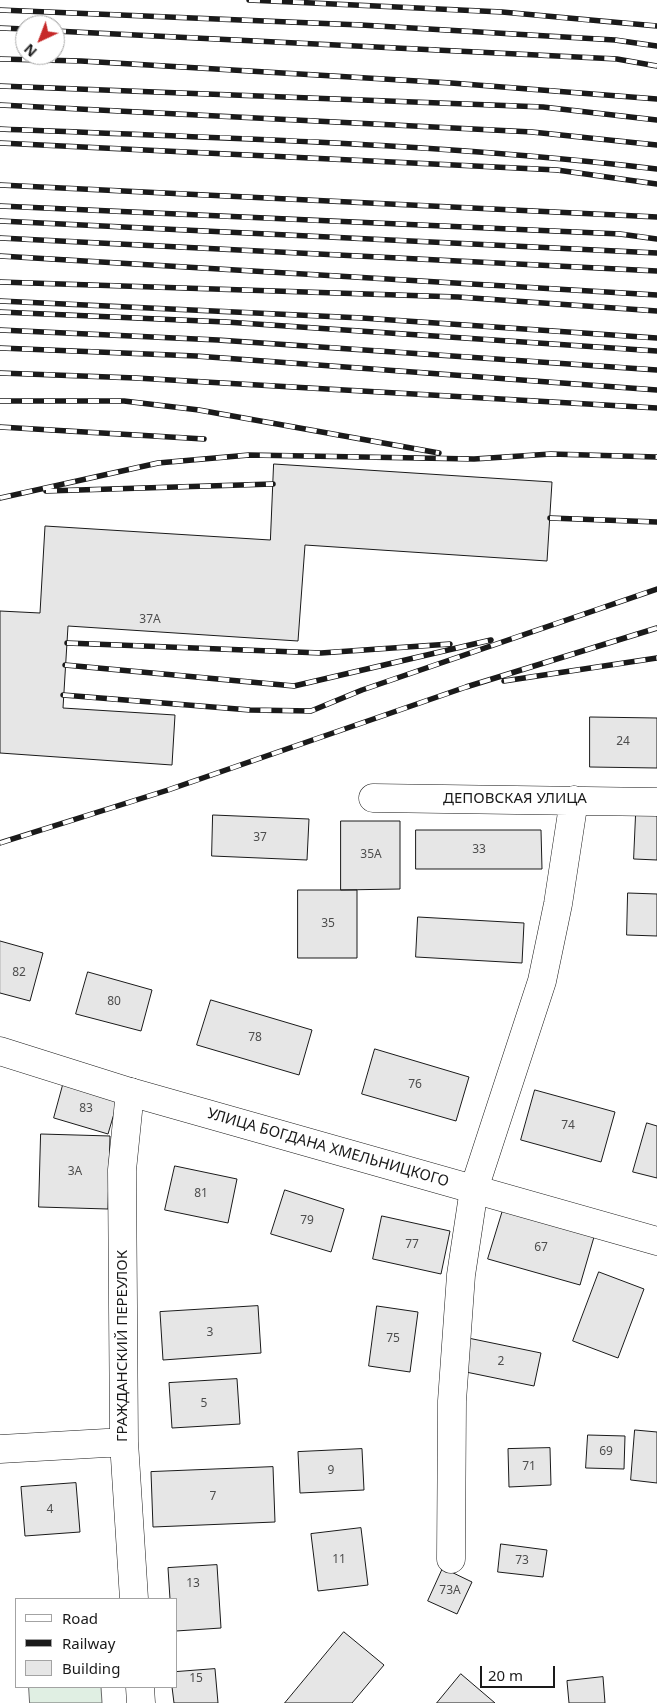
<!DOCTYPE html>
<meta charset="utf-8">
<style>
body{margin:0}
#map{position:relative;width:657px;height:1703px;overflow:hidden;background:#fff;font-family:"Noto Sans",sans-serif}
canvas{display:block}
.legend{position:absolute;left:15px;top:1598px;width:162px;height:90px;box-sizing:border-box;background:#fff;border:1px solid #a3a3a3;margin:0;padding:6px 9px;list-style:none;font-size:15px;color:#1a1a1a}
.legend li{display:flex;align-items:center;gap:10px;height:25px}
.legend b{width:25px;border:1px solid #a3a3a3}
.north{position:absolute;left:15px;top:15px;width:50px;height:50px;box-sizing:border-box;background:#fff;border:1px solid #a3a3a3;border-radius:50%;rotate:223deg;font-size:14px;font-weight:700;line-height:20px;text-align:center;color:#1a1a1a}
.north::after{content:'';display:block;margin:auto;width:18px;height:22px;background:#c62828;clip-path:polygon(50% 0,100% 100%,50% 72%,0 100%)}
.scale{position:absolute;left:480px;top:1666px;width:75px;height:22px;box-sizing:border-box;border:2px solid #1a1a1a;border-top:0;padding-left:6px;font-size:15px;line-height:18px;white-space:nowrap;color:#1a1a1a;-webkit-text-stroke:4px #fff;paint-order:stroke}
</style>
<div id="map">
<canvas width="657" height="1703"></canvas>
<ul class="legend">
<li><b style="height:6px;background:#fff"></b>Road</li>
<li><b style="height:6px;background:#1a1a1a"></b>Railway</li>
<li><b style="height:14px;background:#e6e6e6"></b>Building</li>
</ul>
<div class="north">N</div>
<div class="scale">20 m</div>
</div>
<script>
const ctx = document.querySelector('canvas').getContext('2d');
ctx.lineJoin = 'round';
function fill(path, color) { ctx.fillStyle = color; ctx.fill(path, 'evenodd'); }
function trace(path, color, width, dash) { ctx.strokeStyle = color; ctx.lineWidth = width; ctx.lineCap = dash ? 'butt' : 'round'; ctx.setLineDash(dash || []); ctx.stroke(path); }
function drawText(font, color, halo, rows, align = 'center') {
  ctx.font = font + ' "Noto Sans",sans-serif'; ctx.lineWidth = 4; ctx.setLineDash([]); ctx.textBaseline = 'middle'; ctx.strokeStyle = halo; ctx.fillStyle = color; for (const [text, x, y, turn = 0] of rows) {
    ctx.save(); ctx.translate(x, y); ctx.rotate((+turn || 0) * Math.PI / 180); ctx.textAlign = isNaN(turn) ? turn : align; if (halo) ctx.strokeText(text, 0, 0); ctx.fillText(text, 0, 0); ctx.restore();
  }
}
const green = new Path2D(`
 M29,1687H101L102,1703H30Z`);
fill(green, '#e0efe3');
trace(green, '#6a6a6a', 1);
const building = new Path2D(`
 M274,464L552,482L547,561L305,545L298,641L68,626L63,708L175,715L172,765L0,753V611L40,613L45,526L270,540Z
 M590,717L657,718V768L590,767Z
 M636,814L657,815V860L634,859Z
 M213,815L309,819L307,860L212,856Z
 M341,821H400V889L341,890Z
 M416,830H541L542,869H416Z
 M298,890H357V958H298Z
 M628,893L657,894V936L627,935Z
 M418,917L524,923L522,963L416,957Z
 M0,941L43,953L30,1001L0,993Z
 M88,972L152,990L141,1031L76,1014Z
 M211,1000L312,1030L299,1075L197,1045Z
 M375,1049L469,1077L456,1121L362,1094Z
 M63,1085L118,1100L108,1134L54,1118Z
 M535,1090L615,1112L601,1162L521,1140Z
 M647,1123L657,1126V1178L633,1172Z
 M41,1134L110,1136L108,1209L39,1207Z
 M175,1166L237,1179L228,1223L165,1210Z
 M285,1190L344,1209L331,1252L271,1234Z
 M503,1210L594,1237L580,1285L488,1259Z
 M382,1216L450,1231L441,1274L373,1259Z
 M599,1272L644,1289L618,1358L573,1341Z
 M258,1306L261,1353L163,1360L160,1312Z
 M377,1306L418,1312L410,1372L369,1366Z
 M468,1338L541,1353L534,1386L461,1371Z
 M237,1379L240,1424L172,1428L169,1383Z
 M635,1430L657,1432V1483L631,1480Z
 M588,1435L625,1436L624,1469L586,1468Z
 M550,1448L551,1485L509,1487L508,1449Z
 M362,1449L364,1490L300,1493L298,1452Z
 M273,1467L275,1522L153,1527L151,1472Z
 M76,1483L80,1532L25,1536L21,1487Z
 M361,1528L368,1585L318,1591L311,1534Z
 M501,1544L547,1550L543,1577L498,1572Z
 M217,1565L221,1628L176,1631V1599H170L168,1568Z
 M443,1568L472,1582L457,1614L428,1601Z
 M344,1632L384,1665L352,1703H285Z
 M215,1669L218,1703H174L172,1687H176V1672Z
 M461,1674L495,1703H437Z
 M603,1677L605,1703H569L567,1681Z`);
fill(building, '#e6e6e6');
trace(building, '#1a1a1a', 1);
const minor = new Path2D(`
 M373,798L657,802
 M130,1092L122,1170L124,1442L134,1599
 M0,1449L124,1442
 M451,1559L452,1401L461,1275L474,1189L542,981L558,904L574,800
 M140,1687L141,1703`);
const major = new Path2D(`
 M0,1051L130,1092L657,1241`);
trace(minor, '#1a1a1a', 29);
trace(major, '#1a1a1a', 29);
trace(minor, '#fff', 28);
trace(major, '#fff', 28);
const rail = new Path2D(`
 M249,0L502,12L657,26
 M0,10L361,25L615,40L657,46
 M0,28L25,29
 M55,31L617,59L657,66
 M0,59L81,61L451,83L657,99
 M0,86L543,107L657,120
 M0,105L532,132L657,145
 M0,129C219,138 439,143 657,169
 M0,143L557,170L657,184
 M0,185L657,217
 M0,206L620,234L657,239
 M0,221L657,253
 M0,238L657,271
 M0,256L657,295
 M0,282L458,297L657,311
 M0,301L362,318L657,338
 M0,312L226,322L657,351
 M0,330L218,340L657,370
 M0,348L196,356L657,390
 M0,373L136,378L657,408
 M0,401H124L199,410L439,453
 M0,427L204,439
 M46,491L273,484
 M0,498L158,463L249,455L474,459L551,454L657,457
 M550,518L657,522
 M67,643L321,653L450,644
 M65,665L294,686L491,640
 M504,681L657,658
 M63,695L250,710L311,711L362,690L657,589
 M0,843L168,790L466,687L657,628`);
trace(rail, '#1a1a1a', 5.5);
trace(rail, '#fff', 4, [11]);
drawText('12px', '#4d4d4d', null, [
 ["37А",150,620],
 ["24",623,742],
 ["37",260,838],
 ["33",479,850],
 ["35А",371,855],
 ["35",328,924],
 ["82",19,973],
 ["80",114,1002],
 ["78",255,1038],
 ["76",415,1085],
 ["83",86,1109],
 ["74",568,1126],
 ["3А",75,1172],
 ["81",201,1194],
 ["79",307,1221],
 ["77",412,1245],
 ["67",541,1248],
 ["3",210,1333],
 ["75",393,1339],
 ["2",501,1362],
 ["5",204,1404],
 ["69",606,1452],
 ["71",529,1467],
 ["9",331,1471],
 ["7",213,1497],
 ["4",50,1510],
 ["11",339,1560],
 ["73",522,1561],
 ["13",193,1584],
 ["73А",450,1591],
 ["15",196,1679]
]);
drawText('15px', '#1a1a1a', '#fff', [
 ["ДЕПОВСКАЯ УЛИЦА",515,799],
 ["УЛИЦА БОГДАНА ХМЕЛЬНИЦКОГО",328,1148,16],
 ["ГРАЖДАНСКИЙ ПЕРЕУЛОК",123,1346,-90]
]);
</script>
